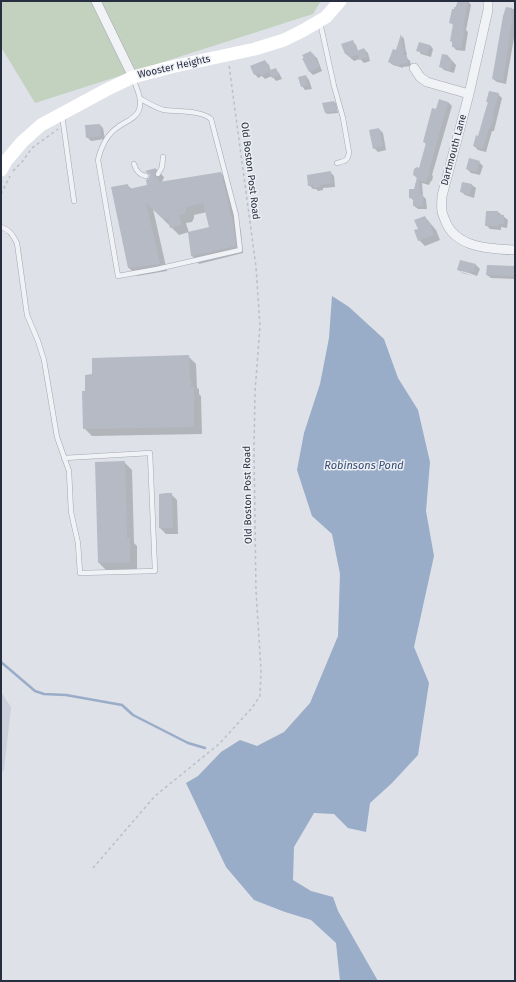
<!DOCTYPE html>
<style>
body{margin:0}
#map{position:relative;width:516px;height:982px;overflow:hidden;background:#dee1e8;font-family:"Fira Sans",sans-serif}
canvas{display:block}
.frame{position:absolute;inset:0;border:2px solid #272e3f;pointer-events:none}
</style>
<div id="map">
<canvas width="516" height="982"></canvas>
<div class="frame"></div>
</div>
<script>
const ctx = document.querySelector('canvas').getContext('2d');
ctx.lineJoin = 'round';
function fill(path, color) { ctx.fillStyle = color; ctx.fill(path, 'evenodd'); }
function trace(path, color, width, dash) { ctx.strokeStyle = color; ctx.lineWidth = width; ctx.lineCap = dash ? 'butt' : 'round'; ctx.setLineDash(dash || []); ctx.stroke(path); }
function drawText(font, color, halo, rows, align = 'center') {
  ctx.font = font + ' "Fira Sans",sans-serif'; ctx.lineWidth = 3; ctx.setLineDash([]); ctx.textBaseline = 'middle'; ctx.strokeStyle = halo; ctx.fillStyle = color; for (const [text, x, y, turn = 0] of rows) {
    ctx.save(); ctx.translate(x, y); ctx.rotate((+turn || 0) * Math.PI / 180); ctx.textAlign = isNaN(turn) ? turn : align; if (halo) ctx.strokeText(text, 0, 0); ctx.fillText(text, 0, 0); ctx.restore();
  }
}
fill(new Path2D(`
 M1,692L11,707L4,770L1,773Z`), '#ccd0da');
fill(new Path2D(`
 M1,1H321L313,14L35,103L1,47Z`), '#c3d2bf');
fill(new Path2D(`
 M332,296L349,307L384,339L398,378L418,410L430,462L426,511L434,556L414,647L429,683L418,755L392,783L370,803L366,832L348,828L334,814L314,813L294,847L293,880L311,891L333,897L338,911L378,981H340L336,943L311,920L285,912L254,900L226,867L186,783L198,776L221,752L240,740L257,746L284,732L310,703L338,636L340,574L332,534L312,516L297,470L304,433L320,384L329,338Z`), '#99acc8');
fill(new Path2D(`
 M458,1H468L471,5L466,30L468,32L465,51L456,50L453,46L454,26L450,22Z
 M506,8L514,9L515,11V32L506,84L497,82L493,79Z
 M402,36L404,39L406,52L407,53L406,57L410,61L411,66L403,67V68L393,65L389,62L397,51Z
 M352,41L356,45L358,51L364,49L368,53L370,61L364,63L360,59L354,61L346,54L343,44Z
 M430,45L433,49L431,57L421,54L418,50Z
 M310,52L317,58L322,71L313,75L310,72Z
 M443,55L448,56L456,65L454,73L444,70L440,66Z
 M265,61L269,65L271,71L275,69L279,73L282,79L276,81L272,76L265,79L262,76L258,78L255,74Z
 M306,76L309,80L312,89L305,90L302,86Z
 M498,94L502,98L494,131H492L486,152L478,150L474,146L479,137L489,103L487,102Z
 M334,102L336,103L338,113L327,114L326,113Z
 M448,102L452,106L432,175L433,176L432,181H431L429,185L422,183L423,196L426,199L427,209H418L414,206V201L410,197L415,190L418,179L414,175L420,169L427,145L424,142L437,111Z
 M100,125L103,128L105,139L91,141L87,137Z
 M379,129L383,133L386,150L378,152L374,148Z
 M479,162L483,166L480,175L471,173L467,169Z
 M156,169L164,177L162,182L221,173L229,181L241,232L243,253L199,264L192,256L189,232L179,235L153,209L167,271L137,276L129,268L127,185L132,189L149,185L151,175L147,172ZM207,212L211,227L189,233L186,223L192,222L194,218V215Z
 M330,172L334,176L335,187L323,188V190L318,191L316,189H313L309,185Z
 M463,183L472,185L476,188L474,198L465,195L462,192Z
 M498,212L508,220L507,228L501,227V230L490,229L486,225Z
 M425,217L436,230L440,240L425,246L419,240Z
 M461,262L476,265L480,269L477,276L461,270V272L473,276L462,273L458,269Z
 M515,267V279L491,278L487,275Z
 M188,356L196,364L197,388L199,389V394L201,396L202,434L92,436L84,428Z
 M124,462L132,470L134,543L137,546V570L107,571L99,563Z
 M171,494L177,500L178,534H166L160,528V495Z`), '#0003');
trace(new Path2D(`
 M1,662L35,691L44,694L66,695L122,705L133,715L188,743L205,748`), '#99acc8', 2.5);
fill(new Path2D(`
 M458,1H468L463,27H465L461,48L452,47V42L450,41L453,24L449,23L452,9H454V7H456Z
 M506,7L512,8L511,13H513L503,81L492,79L503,16Z
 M401,34L403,48H405L403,55L407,56L408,63L400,64L399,66L388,62L393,49L396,50Z
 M353,40L357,51L364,48L367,57L359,60L358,55L350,57L348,53L345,54L341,44Z
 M419,42L430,45L427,54L416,51Z
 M311,51L312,54L313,53L319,67L309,72L302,58H304L302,55Z
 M442,54L448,55L447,59L452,60L450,70L439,67Z
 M265,60L270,70L276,68L279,75L272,78L269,72L261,76L259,73L254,75L250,66Z
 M306,75L308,85L301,87L298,77Z
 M489,91L499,93L493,113V117H494L490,128H489L483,149L473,146L476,135L478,136L484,115L488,102H486Z
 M439,99L448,102L429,171H430L428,178L427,177L426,182L419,180L420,194H423V206H413V199L409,198V189H414L417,177L413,175L414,169L417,167L419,168L426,143L423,142L432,108L436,109Z
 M334,101L337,111L325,113L322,103Z
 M100,124L101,136L86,138L85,125Z
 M379,128L383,146L373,149L369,130Z
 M469,158L480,161L476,172L466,169Z
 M156,168L154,174L156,177L158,178L159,182L221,172L233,224L236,246L191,256L188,232L209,227L203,203L187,207L186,210L184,214L179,215L182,225L170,228L168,220L162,218L146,203L160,264L128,268L111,187L128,184L129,189L147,185L146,180L149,178L150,175L145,171Z
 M331,171L332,183L319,185L320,187L314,188L313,185L308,186L307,175Z
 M462,182L472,184L470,195L460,192Z
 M486,211H498V215H504V224H498V226H485Z
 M425,216L428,223H430L434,235L418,241L414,230L418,229L414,220Z
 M460,260L476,264L474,272L470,271L469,273L457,270Z
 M487,265L515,266V276L486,275Z
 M189,355L190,382L191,380V387H194V427L83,429L82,391H85V375L92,374V358Z
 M125,461L127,538H130V563H98L95,462Z
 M166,493H172L173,528H159V494Z`), '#b6bac4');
const lane = new Path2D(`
 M320,22L334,86L343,118L349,152C348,161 345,161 337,163
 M133,78C136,87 143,100 139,110C136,119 124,122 118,127C106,135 101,147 98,160L118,276L157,269L240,250L236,215L211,119C201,110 177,112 164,110C156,108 148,103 141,99
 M62,115L74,201
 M134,164C136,171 139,175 146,176
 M158,174L162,167L163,157
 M1,227C10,230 12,234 17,243L27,315L38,341L44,360L57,437L69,471L71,512L78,543L80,573L155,571L150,453L64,458`);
const street = new Path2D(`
 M96,1L133,77
 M488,1V10L469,94L442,196C442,201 441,206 442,211C442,214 444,217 445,220C455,248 490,249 515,250
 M414,68L420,77L427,82L469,94`);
trace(lane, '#a3a8b2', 5.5);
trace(street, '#a3a8b2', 10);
trace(new Path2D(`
 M13,171L22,162L32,148L58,129
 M1,194L10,176
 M93,868L155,796L219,744L251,709L260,696L261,670L256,591L254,450L255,392L260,326L256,267L229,65`), '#bcbfc6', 1.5, [3, 3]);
trace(lane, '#f1f2f6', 4.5);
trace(street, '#f1f2f6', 9);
trace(new Path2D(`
 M1,170L6,161L22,142L41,125L106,90L133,77L171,67L255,49L284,40L304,30L326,17L340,1`), '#fff', 13);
drawText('10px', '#272e3f', '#eef0f5', [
 ["Wooster Heights",174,67,-13],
 ["Dartmouth Lane",454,150,-75],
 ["Old Boston Post Road",250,171,83],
 ["Old Boston Post Road",248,495,-91]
]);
drawText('italic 11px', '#324a72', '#eef0f5', [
 ["Robinsons Pond",364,466]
]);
</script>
